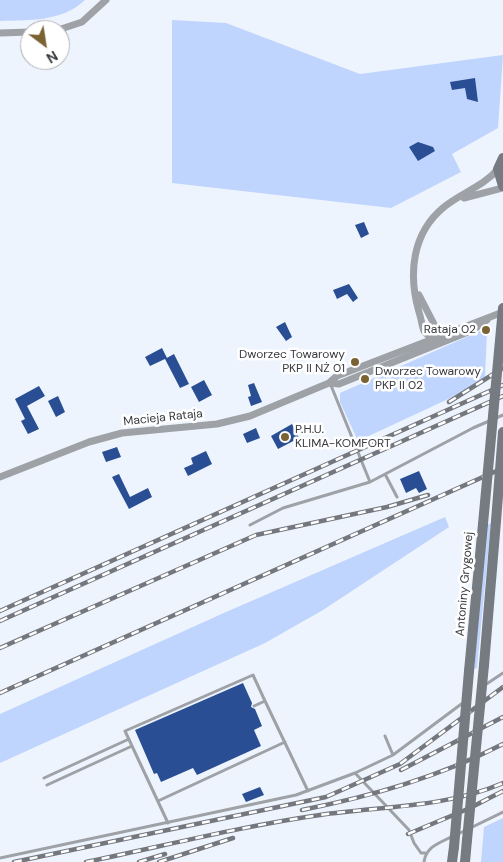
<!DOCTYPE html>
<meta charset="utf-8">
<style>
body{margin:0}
#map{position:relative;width:503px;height:862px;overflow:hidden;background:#eef4fd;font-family:"DM Sans",sans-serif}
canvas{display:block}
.north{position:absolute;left:20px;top:20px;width:50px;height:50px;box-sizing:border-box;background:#fff;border:1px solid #afb0b2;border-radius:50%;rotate:149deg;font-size:14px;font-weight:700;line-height:20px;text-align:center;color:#383a3f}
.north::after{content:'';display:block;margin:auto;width:18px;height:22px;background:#7b6233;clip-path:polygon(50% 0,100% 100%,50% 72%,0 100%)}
</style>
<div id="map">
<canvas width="503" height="862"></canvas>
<div class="north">N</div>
</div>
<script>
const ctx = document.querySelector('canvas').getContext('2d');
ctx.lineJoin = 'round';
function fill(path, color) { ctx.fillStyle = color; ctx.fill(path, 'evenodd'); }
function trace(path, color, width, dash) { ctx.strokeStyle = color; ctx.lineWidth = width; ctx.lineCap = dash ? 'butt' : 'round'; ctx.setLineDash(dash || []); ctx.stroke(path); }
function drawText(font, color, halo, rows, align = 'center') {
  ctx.font = font + ' "DM Sans",sans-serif'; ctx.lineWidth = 5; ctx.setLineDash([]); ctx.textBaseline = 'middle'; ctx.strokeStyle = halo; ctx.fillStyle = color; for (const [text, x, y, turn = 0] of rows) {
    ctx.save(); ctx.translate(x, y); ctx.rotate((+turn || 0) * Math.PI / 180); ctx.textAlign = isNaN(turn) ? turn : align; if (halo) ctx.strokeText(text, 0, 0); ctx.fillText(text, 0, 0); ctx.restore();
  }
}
fill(new Path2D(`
 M0,0H85C62,22 29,20 0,21Z
 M172,20L226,23L360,74L503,55L498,128L452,154L461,172L391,208L172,183Z
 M480,331H487L485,377L459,394L358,441L340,402V393Z
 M445,517L449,527L323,610L265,643L0,763V714L226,612Z
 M491,523L477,668L474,669L487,525Z
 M503,818V862H481L484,827Z`), '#bfd5fd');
fill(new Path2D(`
 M475,78L478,102L467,99L465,88L452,90L450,82Z
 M418,142L433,147L435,151L418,161L409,147Z
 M364,222L369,234L361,238L355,225Z
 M349,284L358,298L353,302L347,294L337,299L333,290Z
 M285,322L292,337L286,341L276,327Z
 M162,348L167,358L150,366L145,357Z
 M174,354L189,384L180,388L165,359Z
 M204,380L212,395L199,402L191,387Z
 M254,383L262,402L251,406L248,397L251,396L248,385Z
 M39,386L45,396L27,406L39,429L28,434L21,421L25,419L15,399Z
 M58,396L65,412L56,417L48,401Z
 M292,424L299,438L278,449L271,436Z
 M256,428L260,438L247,443L243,434Z
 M117,447L121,457L106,462L102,452Z
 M206,451L212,464L188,476L184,468L193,464L191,458Z
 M419,471L427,489L419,493L416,488L406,493L400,479Z
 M119,474L130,497L148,488L152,497L129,509L112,477Z
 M243,683L252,703L251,707L255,709L262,726L254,730L261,746L197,775L193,768L161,782L157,773L154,774L135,730Z
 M260,787L264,795L246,802L242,794Z`), '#294e94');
trace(new Path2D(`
 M385,474L397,497
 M370,482L473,428L503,415
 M250,525L283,508L370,482L330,383
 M485,685L503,673
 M254,706L265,701L308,791
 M393,755L464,702
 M355,773L409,830L414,843L421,853H425
 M44,778L129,739
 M47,785L132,746
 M158,801L285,742
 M168,823L125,731L253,675L265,701
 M458,834L503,812
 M0,858L296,795L355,773L393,755L385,736
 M424,862C426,846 440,843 453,836`), '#9ea1a6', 3);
trace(new Path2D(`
 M58,30L82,22L106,0
 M0,33L30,32
 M464,198L503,188
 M419,295L435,326L433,338
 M436,345C433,337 428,337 424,331C422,326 421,318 419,312C408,274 412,233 444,207C461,193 484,186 498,169
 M329,383L339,384L473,330L487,320
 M0,477L89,442L122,433L217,424L250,416L329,383L337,376L503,312`), '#9ea1a6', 7);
trace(new Path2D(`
 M503,158L498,169L503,186
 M484,665L496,521
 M469,671L483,524
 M452,862L454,847
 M465,862L467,840`), '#767a81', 10);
const rail = new Path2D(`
 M449,402L503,368
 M0,611L503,385
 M0,621L503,396
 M0,648L256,535L387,507L428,495
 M0,693L503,468
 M401,770L503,717
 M302,810C372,796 439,777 503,744
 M408,834L470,808L503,791
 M14,862L326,797L400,764L503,687
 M86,862C164,846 242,826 320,815C382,806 445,808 503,783
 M139,862L165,854
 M159,862L233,838`);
trace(rail, '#74777d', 4.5);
trace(rail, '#fff', 2.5, [8]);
trace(new Path2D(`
 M496,521L503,432
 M483,524L503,308
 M467,840L484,665
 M454,847L469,671`), '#767a81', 10);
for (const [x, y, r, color] of [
 [486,330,5,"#7b6233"],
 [355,362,5,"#7b6233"],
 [365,379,5,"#7b6233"],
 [285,437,5,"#7b6233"]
]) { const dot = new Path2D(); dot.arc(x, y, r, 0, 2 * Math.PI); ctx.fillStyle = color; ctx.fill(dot); trace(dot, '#fff', 2); }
drawText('12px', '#383a3f', '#fff', [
 ["Rataja 02",476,330],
 ["Dworzec Towarowy",345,355],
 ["PKP II NŻ 01",345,369],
 ["Dworzec Towarowy",375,372,"left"],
 ["PKP II 02",375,386,"left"],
 ["P.H.U.",295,430,"left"],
 ["KLIMA-KOMFORT",295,444,"left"]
], 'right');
drawText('12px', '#383a3f', '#fff', [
 ["Macieja Rataja",163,418,-6],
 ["Antoniny Grygowej",465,584,-85]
]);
</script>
